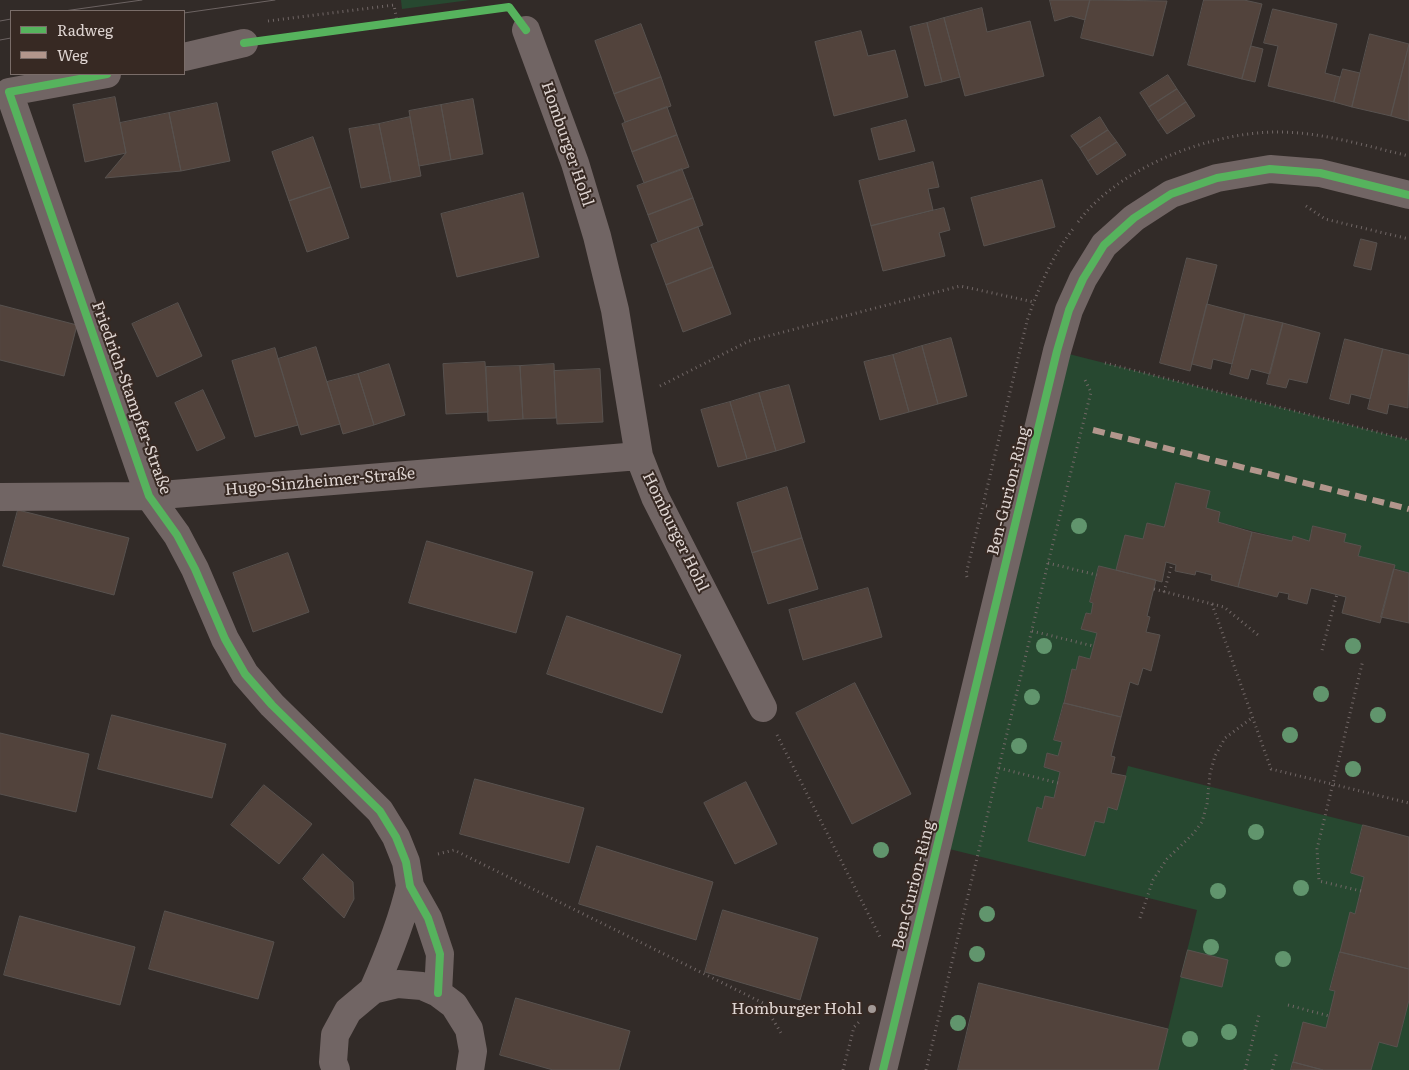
<!DOCTYPE html>
<meta charset="utf-8">
<style>
body{margin:0}
#map{position:relative;width:1409px;height:1070px;overflow:hidden;background:#322b28;font-family:Literata,serif}
canvas{display:block}
.legend{position:absolute;left:10px;top:10px;width:175px;height:65px;box-sizing:border-box;background:#372923;border:1px solid #7a6d69;margin:0;padding:6px 9px;list-style:none;font-size:15px;color:#ded4d1}
.legend li{display:flex;align-items:center;gap:10px;height:25px}
.legend b{width:25px;border:1px solid #7a6d69}
</style>
<div id="map">
<canvas width="1409" height="1070"></canvas>
<ul class="legend">
<li><b style="height:6px;background:#56b35d"></b>Radweg</li>
<li><b style="height:6px;background:#b2968c"></b>Weg</li>
</ul>
</div>
<script>
const ctx = document.querySelector('canvas').getContext('2d');
ctx.lineJoin = 'round';
function fill(path, color) { ctx.fillStyle = color; ctx.fill(path, 'evenodd'); }
function trace(path, color, width, dash) { ctx.strokeStyle = color; ctx.lineWidth = width; ctx.lineCap = dash ? 'butt' : 'round'; ctx.setLineDash(dash || []); ctx.stroke(path); }
function drawText(font, color, halo, rows, align = 'center') {
  ctx.font = font + ' Literata,serif'; ctx.lineWidth = 4; ctx.setLineDash([]); ctx.textBaseline = 'middle'; ctx.strokeStyle = halo; ctx.fillStyle = color; for (const [text, x, y, turn = 0] of rows) {
    ctx.save(); ctx.translate(x, y); ctx.rotate((+turn || 0) * Math.PI / 180); ctx.textAlign = isNaN(turn) ? turn : align; if (halo) ctx.strokeText(text, 0, 0); ctx.fillText(text, 0, 0); ctx.restore();
  }
}
fill(new Path2D(`
 M401,0H470L402,9Z
 M1057,351L1409,440V573L1358,556L1361,547L1344,542L1346,534L1313,526L1309,541L1293,536L1292,541L1218,522L1220,512L1206,508L1210,491L1176,483L1164,527L1147,523L1143,539L1125,535L1116,570L1099,567L1090,602L1093,603L1091,614L1086,613L1081,629L1097,633L1090,659L1079,656L1076,670L1072,669L1054,740L1062,742L1058,756L1047,753L1044,767L1060,772L1054,798L1042,809L1037,808L1028,841L1085,856L1095,821L1104,823L1108,807L1117,809L1128,766L1363,825L1351,873L1364,877L1355,914L1350,913L1330,990L1335,991L1326,1028L1303,1023L1291,1070H1158L1197,910L937,846Z
 M1409,1000V1070H1371L1379,1042L1397,1046Z`), '#274830');
const building = new Path2D(`
 M1050,0H1090L1085,20L1071,16L1055,21Z
 M1090,0L1167,1L1153,56L1081,38Z
 M1204,0H1244L1262,4L1242,79L1188,65Z
 M982,8L987,32L1030,21L1044,76L965,96L944,18Z
 M1273,9L1337,24L1325,73L1340,77L1334,102L1268,86L1278,46L1264,43Z
 M944,18L960,77L942,82L927,23Z
 M927,23L942,82L925,86L910,27Z
 M641,24L661,77L614,94L595,41Z
 M861,31L868,56L895,50L908,97L834,116L815,42Z
 M1370,34L1409,44L1391,116L1352,107Z
 M1409,45V121L1391,116Z
 M1251,46L1263,49L1255,82L1242,79Z
 M1343,69L1360,73L1352,107L1334,102Z
 M1168,75L1177,89L1149,107L1140,93Z
 M661,77L671,106L625,122L614,94Z
 M1177,89L1186,102L1158,121L1149,107Z
 M115,97L126,153L85,162L73,105Z
 M473,99L483,154L451,160L441,105Z
 M1186,102L1195,116L1167,134L1158,121Z
 M217,103L230,161L181,171L169,113Z
 M441,105L451,160L419,166L409,111Z
 M667,107L677,135L632,152L622,124Z
 M169,113L181,171L105,178L126,153L120,123Z
 M410,117L421,176L391,182L379,124Z
 M1100,117L1108,130L1080,148L1071,136Z
 M906,120L915,151L879,160L871,129Z
 M379,124L391,182L361,188L349,129Z
 M1108,130L1117,142L1088,161L1080,148Z
 M677,135L689,167L644,183L632,152Z
 M313,137L331,187L289,201L272,152Z
 M1117,142L1126,155L1097,175L1088,161Z
 M933,162L939,187L928,189L933,210L871,226L859,181Z
 M682,169L693,198L648,215L637,186Z
 M1042,180L1055,227L984,246L971,198Z
 M331,187L349,238L307,252L289,201Z
 M523,193L539,257L457,277L441,214Z
 M693,198L703,225L658,242L648,215Z
 M944,208L950,230L939,233L945,256L883,271L871,226Z
 M698,227L713,267L666,285L651,245Z
 M1361,239L1377,243L1371,270L1354,266Z
 M1187,258L1217,265L1190,371L1160,363Z
 M713,267L731,314L683,332L666,285Z
 M178,303L202,356L157,377L132,324Z
 M1207,304L1245,314L1232,364L1213,359L1211,369L1192,364Z
 M0,305L77,325L64,376L0,360Z
 M1245,314L1283,323L1270,374L1251,369L1248,379L1230,374Z
 M1283,323L1320,333L1307,383L1289,379L1286,388L1267,384Z
 M951,338L967,396L938,404L922,346Z
 M1345,339L1383,349L1370,399L1351,394L1349,404L1330,399Z
 M922,346L938,404L909,412L893,355Z
 M316,347L340,424L301,435L278,359Z
 M275,348L298,425L255,437L232,361Z
 M1383,349L1409,355L1408,408L1389,404L1387,414L1368,409Z
 M893,355L909,412L880,420L864,362Z
 M485,362L488,412L446,414L443,364Z
 M389,364L405,415L374,425L358,374Z
 M554,364L556,418L523,419L520,366Z
 M520,366L523,419L488,421L486,367Z
 M600,369L603,422L557,424L554,371Z
 M358,374L374,425L343,434L327,382Z
 M789,385L805,442L776,451L759,393Z
 M203,390L225,438L197,451L175,403Z
 M759,393L776,451L747,459L730,402Z
 M730,402L747,459L718,467L701,410Z
 M1176,483L1210,491L1206,508L1220,512L1218,522L1252,532L1238,587L1211,580L1212,575L1196,571L1195,575L1175,571L1176,565L1166,562L1162,582L1116,570L1125,535L1143,539L1147,523L1164,527Z
 M787,487L802,538L752,553L737,503Z
 M18,510L129,538L114,595L3,566Z
 M1313,526L1346,534L1344,542L1361,546L1358,556L1395,565L1380,623L1342,613L1346,597L1311,588L1307,604L1288,599L1289,594L1279,592L1277,597L1238,587L1252,532L1292,541L1293,536L1309,541Z
 M802,538L818,589L768,604L752,553Z
 M427,541L533,572L516,633L409,603Z
 M288,553L309,612L253,632L233,573Z
 M1099,566L1156,580L1147,616L1150,617L1146,632L1160,635L1151,671L1143,668L1138,685L1130,682L1121,717L1064,703L1072,669L1076,670L1079,656L1090,659L1097,633L1081,629L1086,613L1091,614L1093,603L1090,602Z
 M1394,569L1409,573V623L1381,617Z
 M868,588L882,637L803,660L789,610Z
 M567,616L681,655L662,713L547,674Z
 M855,683L911,794L852,824L796,713Z
 M1064,703L1121,717L1111,756L1115,757L1111,773L1126,776L1117,810L1108,807L1104,823L1095,821L1085,856L1028,841L1037,807L1042,809L1045,796L1054,798L1060,772L1044,767L1047,753L1058,756L1062,742L1054,740Z
 M112,715L226,744L212,798L98,769Z
 M0,733L89,754L76,812L0,794Z
 M475,779L584,808L569,863L460,834Z
 M746,782L777,844L735,864L704,803Z
 M264,785L312,824L279,864L231,825Z
 M1363,825L1409,837V969L1340,952L1350,912L1355,914L1364,877L1351,873Z
 M597,846L713,882L696,940L579,904Z
 M323,854L353,882L354,899L344,918L303,879Z
 M723,910L818,938L800,1000L705,972Z
 M165,911L274,942L258,999L149,969Z
 M20,916L135,947L120,1005L4,975Z
 M1188,950L1228,960L1222,987L1181,977Z
 M1340,952L1409,969V1000L1397,1047L1379,1042L1371,1070H1323L1293,1062L1303,1022L1326,1028L1335,991L1330,990Z
 M979,983L1168,1029L1158,1070H958Z
 M516,998L630,1031L619,1070H553L500,1055Z
 M1293,1062L1323,1070H1291Z`);
fill(building, '#52433c');
trace(building, '#58524f', 1);
trace(new Path2D(`
 M268,21L394,5L397,22
 M1306,206L1325,219L1409,239
 M1078,222C1119,167 1210,132 1278,132C1322,132 1366,146 1409,156
 M1105,363L1409,440
 M660,386L749,341L960,286L1034,302
 M987,506L983,505L1027,321C1038,289 1052,256 1073,229
 M1048,563L1097,575
 M967,577L966,574L983,505
 M1154,589L1224,607L1258,635
 M1164,592L1172,564
 M1212,604L1271,769L1409,803
 M1032,631L1093,646
 M1322,650L1337,594
 M777,735L880,937
 M999,768L1058,783
 M438,854L454,850L763,1003L781,1033
 M1361,891L1319,881L1317,849L1363,660
 M1140,918L1153,880L1167,859L1193,834L1202,822L1207,804L1210,774L1215,756L1225,738L1253,717
 M1288,1005L1329,1016
 M843,1070L854,1027L861,1020
 M926,1070L1048,563L1091,392L1085,380
 M1245,1070L1259,1015
 M1272,1070L1277,1052`), '#716766', 3, [1, 4]);
trace(new Path2D(`
 M526,30L575,163L597,236L615,310L639,456L655,497L763,708
 M184,57L244,43
 M107,74L9,92L149,496L177,535L195,569L225,639L245,674L272,705L380,811L396,837L406,862L410,886L428,918L440,954L438,993
 M0,497L149,496L639,456
 M373,990C388,956 402,922 410,886
 M336,1070L333,1062L335,1035L348,1011L373,990L398,984L422,986L438,993L454,1005L469,1029L473,1051L470,1070
 M883,1070L1057,351L1069,310L1083,279L1104,245L1134,218L1171,194L1217,178L1270,169L1320,173L1409,195`), '#716564', 28);
trace(new Path2D(`
 M64,11L142,0
 M184,13L275,0
 M0,21L11,19
 M0,40L11,38`), '#6c6362', 1);
trace(new Path2D(`
 M1093,430L1409,509`), '#b2968c', 6, [12, 6]);
trace(new Path2D(`
 M244,43L509,7L526,30
 M107,74L9,92L149,496L177,535L195,569L225,639L245,674L272,705L380,811L396,837L406,862L410,886L428,918L440,954L438,993
 M883,1070L1057,351L1069,310L1083,279L1104,245L1134,218L1171,194L1217,178L1270,169L1320,173L1409,195`), '#56b35d', 8);
ctx.fillStyle = '#61956d';
for (const [x, y] of [
 [1079,526],
 [1044,646],
 [1353,646],
 [1321,694],
 [1032,697],
 [1378,715],
 [1290,735],
 [1019,746],
 [1353,769],
 [1256,832],
 [881,850],
 [1301,888],
 [1218,891],
 [987,914],
 [1211,947],
 [977,954],
 [1283,959],
 [958,1023],
 [1229,1032],
 [1190,1039]
]) { ctx.beginPath(); ctx.arc(x, y, 8, 0, 2 * Math.PI); ctx.fill(); }
for (const [x, y, r, color] of [
 [872,1009,5,"#a29996"]
]) { const dot = new Path2D(); dot.arc(x, y, r, 0, 2 * Math.PI); ctx.fillStyle = color; ctx.fill(dot); trace(dot, '#372923', 2); }
drawText('16px', '#ded4d1', '#372923', [
 ["Homburger Hohl",567,144,71],
 ["Friedrich-Stampfer-Straße",131,398,70],
 ["Hugo-Sinzheimer-Straße",320,482,-5],
 ["Ben-Gurion-Ring",1009,491,-76],
 ["Homburger Hohl",675,532,64],
 ["Ben-Gurion-Ring",914,885,-76]
]);
drawText('16px', '#ded4d1', '#372923', [
 ["Homburger Hohl",862,1009]
], 'right');
</script>
